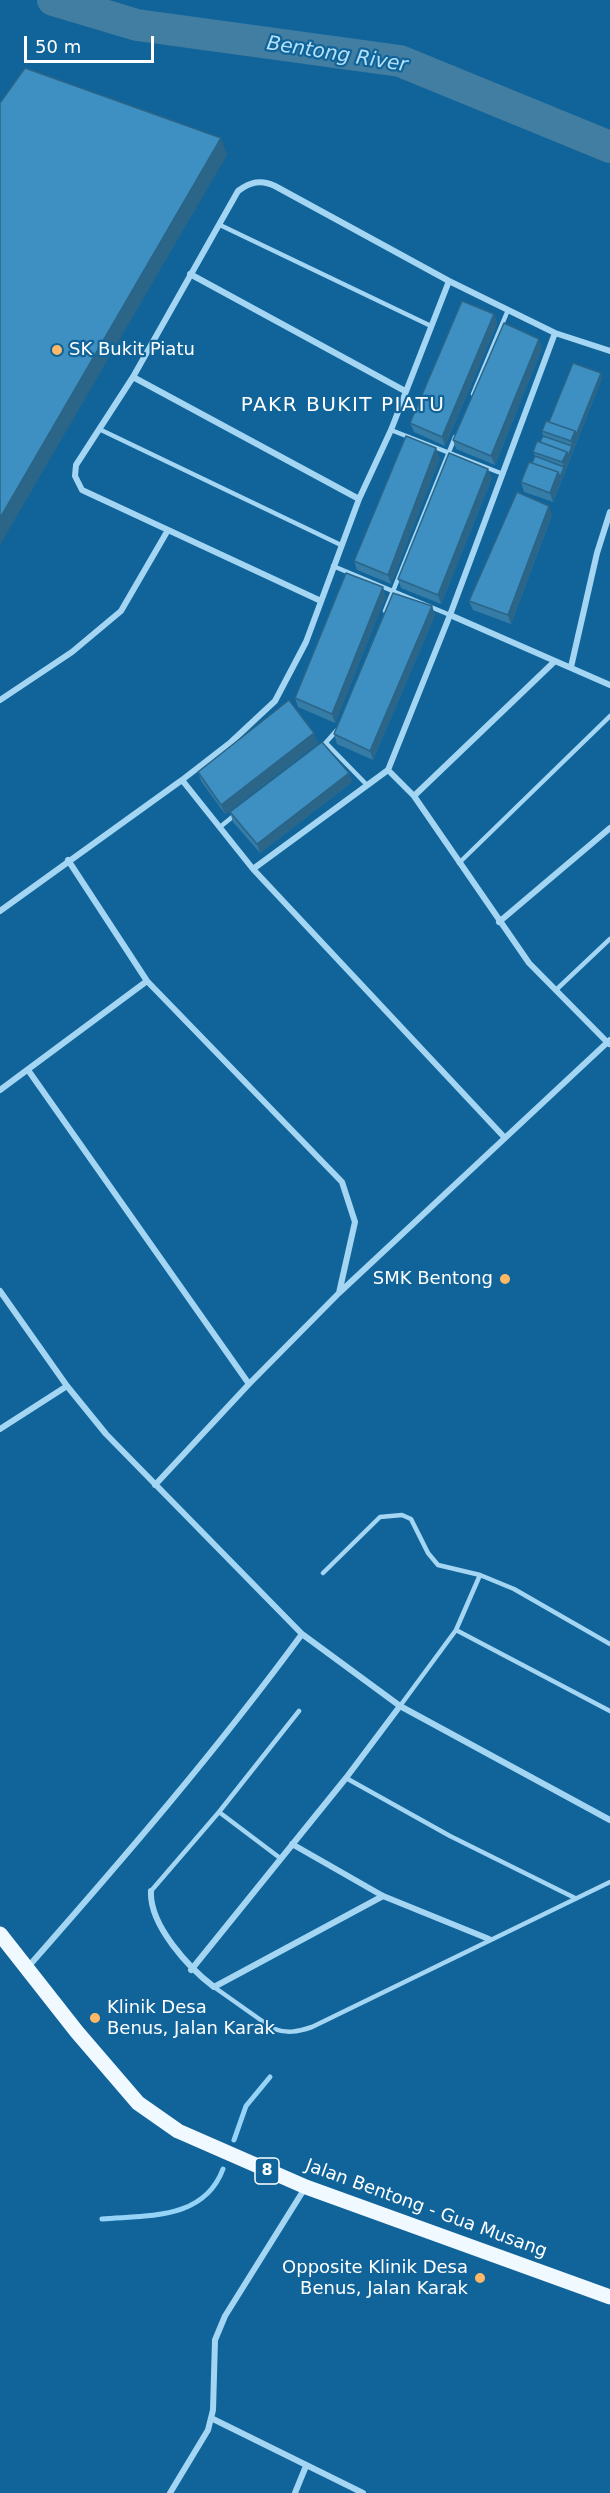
<!DOCTYPE html>
<style>
body{margin:0}
#map{position:relative;width:610px;height:2493px;overflow:hidden;background:#116499;font-family:"DejaVu Sans",sans-serif}
canvas{display:block}
.scale{position:absolute;left:24px;top:36px;width:130px;height:27px;box-sizing:border-box;border:3px solid #fff;border-top:0;padding-left:8px;font-size:18px;line-height:21px;white-space:nowrap;color:#fff;-webkit-text-stroke:4px #116499;paint-order:stroke}
</style>
<div id="map">
<canvas width="610" height="2493"></canvas>
<div class="scale">50 m</div>
</div>
<script>
const ctx = document.querySelector('canvas').getContext('2d');
ctx.lineJoin = 'round';
function trace(path, color, width, dash) { ctx.strokeStyle = color; ctx.lineWidth = width; ctx.lineCap = dash ? 'butt' : 'round'; ctx.setLineDash(dash || []); ctx.stroke(path); }
function fill(path, color) { ctx.fillStyle = color; ctx.fill(path, 'evenodd'); }
function drawText(font, color, halo, rows, align = 'center') {
  ctx.font = font + ' "DejaVu Sans",sans-serif'; ctx.lineWidth = 4.5; ctx.setLineDash([]); ctx.textBaseline = 'middle'; ctx.strokeStyle = halo; ctx.fillStyle = color; for (const [text, x, y, turn = 0] of rows) {
    ctx.save(); ctx.translate(x, y); ctx.rotate((+turn || 0) * Math.PI / 180); ctx.textAlign = isNaN(turn) ? turn : align; if (halo) ctx.strokeText(text, 0, 0); ctx.fillText(text, 0, 0); ctx.restore();
  }
}
trace(new Path2D(`
 M234,2140L246,2106L270,2077
 M102,2219C149,2215 204,2220 223,2169`), '#95d4f7', 5);
trace(new Path2D(`
 M53,0L137,25L400,61L610,147`), '#427da2', 32);
trace(new Path2D(`
 M220,225L431,326
 M473,394L508,310
 M99,429L341,545
 M391,430L503,474
 M333,566L450,615
 M385,611L455,437
 M326,743L367,785
 M321,748L337,730
 M220,827L236,814
 M459,863L610,716
 M557,989L610,939
 M323,1573L380,1517L402,1515L411,1519L428,1553L438,1565L480,1575L514,1589L610,1644
 M456,1630L610,1711
 M400,1706L456,1630L480,1575
 M346,1778L450,1836L575,1898
 M219,1812L280,1858
 M151,1891L219,1812L299,1711
 M214,1987L272,2028C287,2034 297,2032 312,2027L610,1882`), '#a4d6f4', 4.5);
trace(new Path2D(`
 M190,274L405,391
 M555,333L610,351
 M133,377L359,499
 M450,615L610,685
 M571,667L597,553L610,512
 M0,700L72,652L121,611L168,530
 M388,770L414,796L529,963L609,1044
 M182,780L253,869L505,1138
 M414,796L555,661
 M68,860L147,981L342,1182L355,1222L339,1293L249,1384L155,1485
 M253,869L388,770L450,615L555,333L449,281L275,186C261,179 250,182 238,191L133,377L76,465L75,476L82,490L321,601
 M0,911L182,780L231,742L275,701L306,642L359,499L391,430L449,281
 M499,922L610,828
 M28,1070L249,1384
 M0,1090L147,981
 M0,1291L67,1386L106,1434L302,1634L400,1706L610,1820
 M339,1293L610,1040
 M0,1429L67,1386
 M292,1844L383,1896L489,1939
 M151,1891C149,1925 189,1968 214,1987L383,1896
 M28,1967C123,1859 217,1750 302,1634
 M191,1970L346,1778L400,1706
 M211,2418L363,2493
 M170,2493L208,2430L213,2410L215,2340L225,2316L305,2188
 M295,2493L306,2466`), '#a4d6f4', 6);
trace(new Path2D(`
 M0,1934L77,2032L138,2103L178,2131L306,2187L610,2297`), '#f0f9ff', 15);
fill(new Path2D(`
 M494,314L497,324L445,446L414,432L410,423Z
 M542,348L495,465L456,449L453,440Z
 M602,378L553,502L524,492L521,482L535,456L533,452L540,442L543,436L542,431L549,422Z
 M440,458L391,584L357,570L354,561Z
 M492,478L441,604L401,588L398,579Z
 M552,515L511,624L473,610L469,601Z
 M386,596L335,723L298,707L295,698Z
 M432,606L435,615L373,760L337,744L334,734Z
 M318,743L225,814L201,781L198,772Z
 M349,773L352,782L260,853L233,822L230,812Z`), '#357ca7');
fill(new Path2D(`
 M221,138L227,155L0,545V518Z
 M494,314L497,324L445,446L442,437Z
 M539,339L542,348L495,465L491,456Z
 M601,373L602,378L565,471L562,462L567,452L572,446L571,441L575,431Z
 M436,448L440,458L391,584L388,575Z
 M564,467L565,471L561,481L560,477Z
 M488,469L492,478L441,604L438,595Z
 M558,472L561,481L553,502L550,493Z
 M549,506L552,515L511,624L508,615Z
 M383,587L386,596L335,723L332,714Z
 M432,606L435,615L373,760L370,751Z
 M314,733L318,743L225,814L221,805Z
 M349,773L352,782L260,853L257,844Z`), '#2b6588');
const building = new Path2D(`
 M25,68L221,138L0,518V103Z
 M462,301L494,314L442,437L410,423Z
 M504,323L539,339L491,456L453,440Z
 M573,363L601,373L576,435L575,431L549,422Z
 M546,421L575,431L571,441L542,431Z
 M406,436L436,448L388,575L354,561Z
 M543,436L572,446L568,456L567,452L540,442Z
 M537,441L567,452L562,462L533,452Z
 M449,453L488,469L438,595L398,579Z
 M535,456L564,467L560,477L558,472L532,463Z
 M529,462L558,472L550,493L521,482Z
 M517,492L549,506L508,615L469,601Z
 M346,573L383,587L332,714L295,698Z
 M393,593L432,606L370,751L334,734Z
 M289,700L314,733L221,805L198,772Z
 M322,742L349,773L257,844L230,812Z`);
fill(building, '#3e90c2');
trace(building, '#2b6588', 1.5);
for (const [x, y, r, color] of [
 [57,350,6,"#ffb966"],
 [505,1279,6,"#ffb966"],
 [95,2018,6,"#ffb966"],
 [480,2278,6,"#ffb966"]
]) { const dot = new Path2D(); dot.arc(x, y, r, 0, 2 * Math.PI); ctx.fillStyle = color; ctx.fill(dot); trace(dot, '#116499', 2); }
for (const [x, y, w] of [
 [267,2171,24]
]) { const box = new Path2D(); box.roundRect(x - w / 2, y - 13, w, 26, 4.5); ctx.fillStyle = '#116499'; ctx.fill(box); trace(box, '#fff', 1.5); }
drawText('bold 16px', '#fff', null, [
 ["8",267,2171]
]);
drawText('18px', '#fff', '#116499', [
 ["SK Bukit Piatu",69,350],
 ["SMK Bentong",493,1279,"right"],
 ["Klinik Desa",107,2008],
 ["Benus, Jalan Karak",107,2029],
 ["Opposite Klinik Desa",468,2268,"right"],
 ["Benus, Jalan Karak",468,2289,"right"]
], 'left');
drawText('18px', '#fff', '#116499', [
 ["Jalan Bentong - Gua Musang",426,2209,20]
]);
drawText('italic 20px', '#b4e1fa', '#116499', [
 ["Bentong River",337,55,9]
]);
ctx.letterSpacing = '1.5px';
drawText('20px', '#fff', '#116499', [
 ["PAKR BUKIT PIATU",343,406]
]);
ctx.letterSpacing = '0px';
</script>
